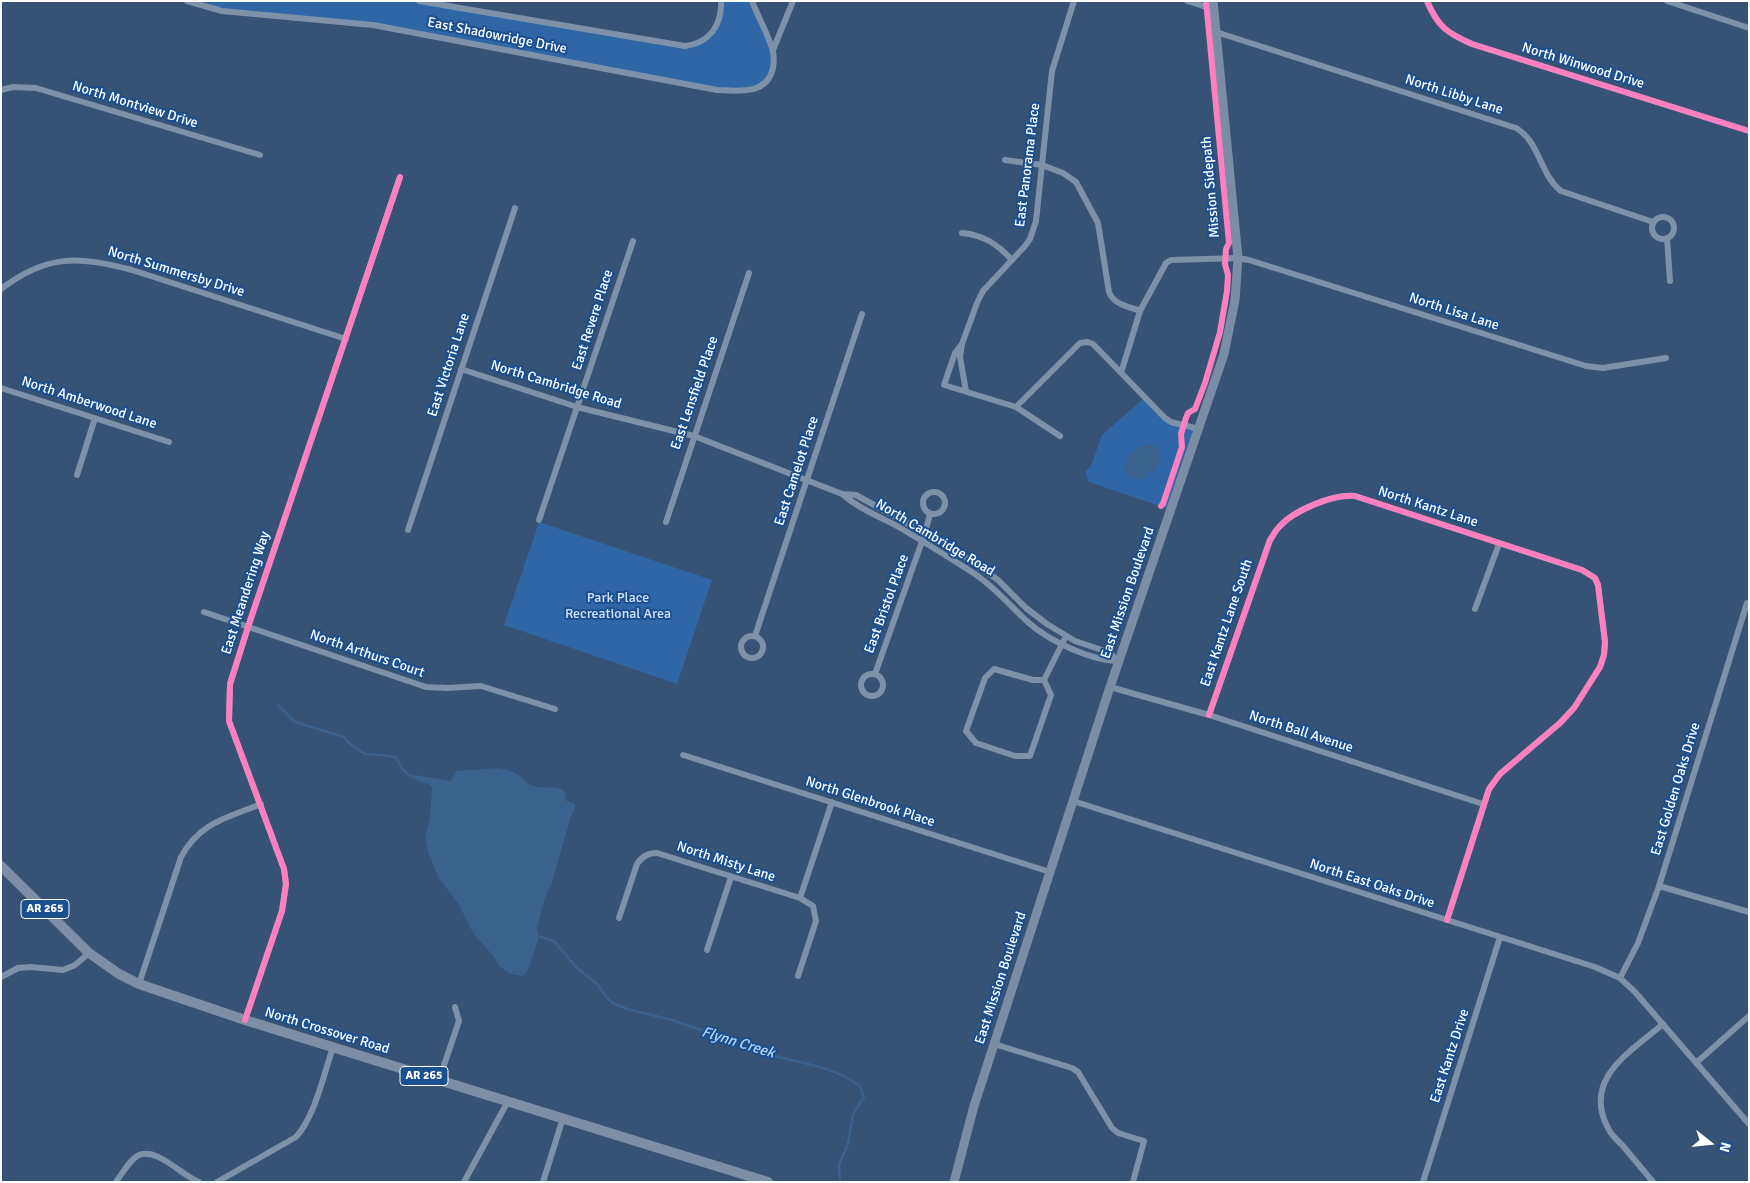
<!DOCTYPE html>
<style>
body{margin:0}
#map{position:relative;width:1750px;height:1183px;overflow:hidden;background:#365274;font-family:Signika,sans-serif}
canvas{display:block}
.frame{position:absolute;inset:0;border:2px solid #fff;pointer-events:none}
.north{position:absolute;left:1685px;top:1118px;width:50px;height:50px;-webkit-text-stroke:4px #1b4f8f;paint-order:stroke;rotate:106deg;font-size:14px;font-weight:700;line-height:20px;text-align:center;color:#fff}
.north::after{content:'';display:block;margin:auto;width:18px;height:22px;background:#fff;clip-path:polygon(50% 0,100% 100%,50% 72%,0 100%)}
</style>
<div id="map">
<canvas width="1750" height="1183"></canvas>
<div class="frame"></div>
<div class="north">N</div>
</div>
<script>
const ctx = document.querySelector('canvas').getContext('2d');
ctx.lineJoin = 'round';
function fill(path, color) { ctx.fillStyle = color; ctx.fill(path, 'evenodd'); }
function trace(path, color, width, dash) { ctx.strokeStyle = color; ctx.lineWidth = width; ctx.lineCap = dash ? 'butt' : 'round'; ctx.setLineDash(dash || []); ctx.stroke(path); }
function drawText(font, color, halo, rows, align = 'center') {
  ctx.font = font + ' Signika,sans-serif'; ctx.lineWidth = 4; ctx.setLineDash([]); ctx.textBaseline = 'middle'; ctx.strokeStyle = halo; ctx.fillStyle = color; for (const [text, x, y, turn = 0] of rows) {
    ctx.save(); ctx.translate(x, y); ctx.rotate((+turn || 0) * Math.PI / 180); ctx.textAlign = isNaN(turn) ? turn : align; if (halo) ctx.strokeText(text, 0, 0); ctx.fillText(text, 0, 0); ctx.restore();
  }
}
fill(new Path2D(`
 M187,1H419L695,45L715,30L721,1H752L773,50L771,77L761,87L735,91L373,25L222,11Z
 M1145,397L1165,418L1199,429L1171,510L1089,482L1085,472L1091,465L1102,435Z
 M539,522L712,580L677,684L504,625Z`), '#2f66a5');
fill(new Path2D(`
 M1146,445L1155,446L1160,451L1158,453L1161,457L1159,464L1153,472L1147,473V477C1141,480 1135,479 1129,477L1128,471L1124,469C1127,458 1134,447 1146,445Z
 M498,768C505,769 515,771 521,777C526,781 530,786 538,787C547,789 552,785 562,789L566,795L565,800L575,804V808L571,816L551,886L547,892L542,907L537,930L539,937L528,970L525,975L521,976L510,974L499,966L495,958L473,933L459,905L438,877L428,852L425,836L430,819L432,788L428,784L414,779L415,775L451,781L456,771Z`), '#3b618d');
trace(new Path2D(`
 M278,705L295,722L344,737L350,744L365,754L390,756L397,758C401,769 405,774 416,778
 M538,936L554,941L576,967L597,984L609,1000L613,1003L627,1009L672,1020L736,1042C773,1063 825,1059 860,1086L864,1097L853,1114L848,1144L839,1165L840,1182`), '#3b618d', 2.5);
trace(new Path2D(`
 M187,1L222,11L373,25L717,90C739,91 767,95 773,68C774,62 774,54 772,48C767,32 758,17 752,1
 M419,1L685,46C709,43 722,26 721,1
 M1187,1L1213,9
 M1427,1C1438,27 1447,33 1472,44L1749,131
 M1667,1L1749,28
 M1216,32L1516,128C1540,142 1540,175 1561,191L1653,222
 M773,50L793,1
 M1,90L13,87L36,88L260,155
 M1005,160L1042,165L1063,173L1076,182L1098,223L1109,292C1114,305 1128,306 1140,311
 M1652 228a11 11 0 1 1 22 0a11 11 0 1 1-22 0Z
 M962,233C984,235 997,244 1012,260
 M1667,238L1670,281
 M1,289C47,254 78,256 132,270L346,339
 M962,344L955,353L944,385L1016,407L1060,436
 M461,369L577,407L694,436L842,494L856,495L952,548L998,580L1026,608L1047,624L1075,641L1108,652L1119,661
 M1121,373L1140,311L1166,263L1171,260L1238,258L1249,260L1586,366L1603,368L1666,358
 M1,388L169,442
 M966,391L960,357L962,344L977,303L983,291L1025,246L1030,239L1036,221L1052,71L1074,1
 M1016,407L1080,343L1088,342L1093,344L1165,418L1171,422L1199,429
 M77,475L95,418
 M923 503a11 11 0 1 1 22 0a11 11 0 1 1-22 0Z
 M842,494C858,508 878,516 897,526C923,541 948,557 972,572C994,586 1010,606 1029,623C1049,641 1092,661 1119,661
 M539,520L633,241
 M666,522L749,273
 M408,530L515,208
 M1475,609L1499,544
 M204,612L426,687L447,688L481,686L555,709
 M741 647a11 11 0 1 1 22 0a11 11 0 1 1-22 0Z
 M755,636L862,314
 M994,669L1033,680H1044L1051,695L1030,756H1015L976,743L966,731L985,678Z
 M861 685a11 11 0 1 1 22 0a11 11 0 1 1-22 0Z
 M875,674L925,533L930,514
 M1044,680L1064,640
 M1110,687L1209,715L1483,804
 M1209,715L1270,540C1273,536 1275,531 1279,527C1294,510 1333,494 1355,496L1582,570L1595,578L1598,585L1605,642L1604,655L1600,667L1574,708L1560,723L1500,774L1489,789L1447,920
 M683,755L1050,872
 M1073,801L1595,967L1620,978L1635,992L1749,1124
 M1659,886L1749,912
 M800,898L832,802
 M619,918L637,864C642,856 648,853 657,853L800,898L813,906L816,921L798,976
 M707,950L731,877
 M1,977L18,968L31,967L63,970L75,965L89,953
 M1620,978L1638,943L1659,886L1747,603L1749,604
 M139,984L181,857C200,822 227,818 261,804
 M245,1020L282,911L286,884L284,869L229,721L230,684L248,627L400,177
 M994,1044L1072,1068L1078,1072L1112,1128L1118,1133L1144,1141L1133,1182
 M1696,1063L1749,1016
 M439,1080L459,1021L455,1007
 M116,1182C122,1174 130,1159 139,1155C157,1147 182,1176 199,1182
 M217,1182L296,1137C315,1116 324,1074 333,1047
 M464,1182L508,1101
 M543,1182L563,1118
 M1423,1182L1500,937
 M1653,1182C1643,1170 1633,1158 1623,1146C1618,1141 1611,1135 1608,1128C1582,1079 1630,1052 1663,1024`), '#7d92a8', 6);
trace(new Path2D(`
 M954,1182L974,1106L1110,687L1224,354L1235,300L1238,258L1213,1`), '#798da4', 9);
trace(new Path2D(`
 M1,866L89,953L119,974L139,984L245,1020L768,1182`), '#7d8ea7', 10);
trace(new Path2D(`
 M1427,1C1438,27 1447,33 1472,44L1749,131
 M1161,506L1163,504L1182,447L1181,434L1186,418L1188,413L1195,409L1205,383L1220,332L1227,291L1228,275L1225,264L1226,249L1229,243L1206,1
 M1209,715L1270,540C1273,536 1275,531 1279,527C1294,510 1333,494 1355,496L1582,570L1595,578L1598,585L1605,642L1604,655L1600,667L1574,708L1560,723L1500,774L1489,789L1447,920
 M245,1020L282,911L286,884L284,869L229,721L230,684L248,627L400,177`), '#ff80c0', 6);
for (const [x, y, w] of [
 [45,909,48],
 [424,1076,48]
]) { const box = new Path2D(); box.roundRect(x - w / 2, y - 9.5, w, 19, 4); ctx.fillStyle = '#1b4f8f'; ctx.fill(box); trace(box, '#fff', 1); }
drawText('bold 12px', '#fff', null, [
 ["AR 265",45,909],
 ["AR 265",424,1076]
]);
drawText('14px', '#fff', '#1b4f8f', [
 ["East Shadowridge Drive",497,36,11],
 ["North Winwood Drive",1583,66,17],
 ["North Libby Lane",1454,95,18],
 ["North Montview Drive",135,105,17],
 ["East Panorama Place",1028,165,-83],
 ["Mission Sidepath",1211,187,-95],
 ["North Summersby Drive",176,272,17],
 ["North Lisa Lane",1454,312,18],
 ["East Revere Place",593,320,-72],
 ["East Victoria Lane",449,365,-72],
 ["North Cambridge Road",556,385,17],
 ["East Lensfield Place",695,393,-71],
 ["North Amberwood Lane",89,403,18],
 ["East Camelot Place",797,471,-72],
 ["North Kantz Lane",1428,507,18],
 ["North Cambridge Road",935,538,31],
 ["East Meandering Way",246,593,-72],
 ["East Mission Boulevard",1128,593,-71],
 ["East Bristol Place",887,604,-70],
 ["East Kantz Lane South",1227,623,-71],
 ["North Arthurs Court",367,654,19],
 ["North Ball Avenue",1301,732,18],
 ["East Golden Oaks Drive",1676,789,-73],
 ["North Glenbrook Place",870,802,18],
 ["North Misty Lane",726,862,18],
 ["North East Oaks Drive",1372,884,18],
 ["East Mission Boulevard",1001,978,-72],
 ["North Crossover Road",327,1031,17],
 ["East Kantz Drive",1450,1056,-72]
]);
drawText('14px', '#cfe3fa', '#1b4f8f', [
 ["Park Place",618,598],
 ["Recreational Area",618,614]
]);
drawText('italic 15px', '#b5d3f5', '#1b4f8f', [
 ["Flynn Creek",738,1043,17]
]);
</script>
